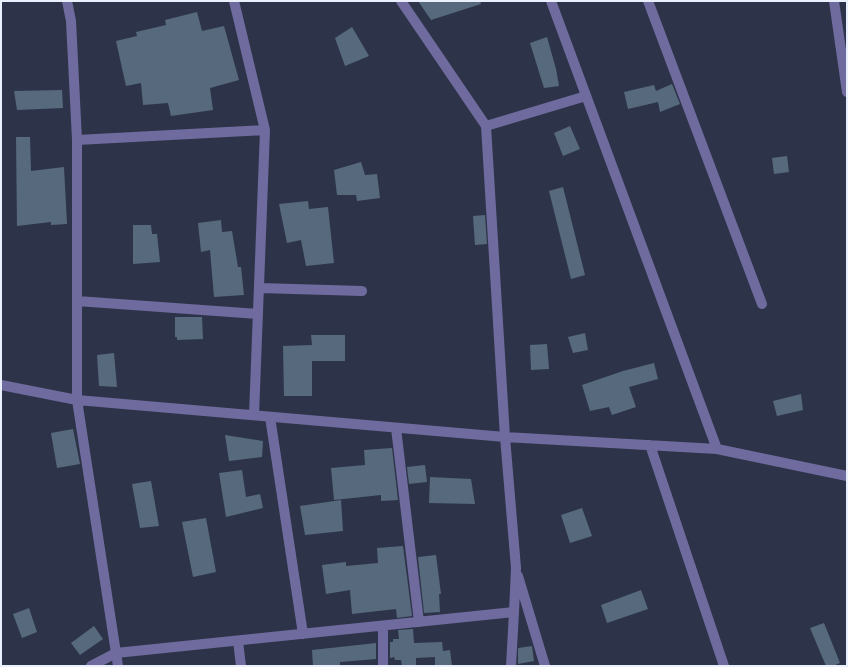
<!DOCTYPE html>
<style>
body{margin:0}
#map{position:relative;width:848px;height:667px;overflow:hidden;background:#2d3449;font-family:Overpass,sans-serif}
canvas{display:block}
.frame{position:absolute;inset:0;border:2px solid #ebf0fe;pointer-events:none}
</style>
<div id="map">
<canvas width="848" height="667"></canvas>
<div class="frame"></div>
</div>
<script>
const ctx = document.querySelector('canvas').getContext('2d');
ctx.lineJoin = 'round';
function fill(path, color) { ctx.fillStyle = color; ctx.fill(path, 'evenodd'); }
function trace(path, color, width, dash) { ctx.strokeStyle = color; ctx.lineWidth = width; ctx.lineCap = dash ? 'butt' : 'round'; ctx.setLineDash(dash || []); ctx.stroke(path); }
fill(new Path2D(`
 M418,1H480L481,4L431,20Z
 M197,12L202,31L224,26L239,80L210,88L213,110L171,116L168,103L143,105L141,83L126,86L116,41L137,36L136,32L166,25L165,20Z
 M352,27L369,56L345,66L335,38Z
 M547,37L556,69L559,86L544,88L530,43Z
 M672,84L680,104L660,112L658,102L628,109L624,92L654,85L656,91Z
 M62,90L63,108L17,110L14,91Z
 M570,126L580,149L563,156L554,133Z
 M16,137H30L31,171L64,167L67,224L51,225V222L17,226Z
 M787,156L789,172L774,174L772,158Z
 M361,162L365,175L377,174L380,198L357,201L356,195H337L334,170Z
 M563,187L585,275L571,279L549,191Z
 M308,201L309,209L328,207L334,263L306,266L301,240L287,243L279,204Z
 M485,215L487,244L475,245L473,216Z
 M221,220L222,232L232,231L238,267H241L244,295L214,297L210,250L201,252L198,223Z
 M133,225H151L152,234H157L160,262L133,264Z
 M175,317H202L203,339L177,340V337H175Z
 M585,333L588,350L573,353L568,337Z
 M311,335H345V361H312V396H284L283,346L312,345Z
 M547,344L549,369L531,370L530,345Z
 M114,353L117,387L99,386L97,355Z
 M654,363L658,379L629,387L636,407L612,415L609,407L590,411L582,385L623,371Z
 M801,394L803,410L777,416L773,401Z
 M73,429L80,464L57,468L51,433Z
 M225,435L263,441L262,457L229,461Z
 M392,448L398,500L381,501V495L334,500L331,468L365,465L364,450Z
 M425,465L427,482L409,484L407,467Z
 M242,470L246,497L260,494L263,508L226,517L219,473Z
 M430,477L471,479L475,504L429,503Z
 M151,481L159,526L140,528L132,484Z
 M341,500L343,531L305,535L300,506Z
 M582,508L592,536L570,543L561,515Z
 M206,518L216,572L193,577L182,522Z
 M403,546L412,616L397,618L396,609L352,614L350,590L326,594L322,565L346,562V566L378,563L377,548Z
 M436,555L441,594H439L440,612L424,613L418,557Z
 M641,590L648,609L607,623L601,605Z
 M29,608L37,632L22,638L13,614Z
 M824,623L840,663L833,666H826L810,628Z
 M94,626L103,639L80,655L71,643Z
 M413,629L414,643L442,642L443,651L450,650L452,666H435V657L416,658V666H402L401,660H395L394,657L390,658V642H393V639H399L398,630Z
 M376,643V659L340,662V666H313L312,650Z
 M532,646L534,661L518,664V648Z`), '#57697d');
trace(new Path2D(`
 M67,1L71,21L77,140V400L118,666
 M234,1L265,130L254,415
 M551,1L717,449
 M648,1L762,304
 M834,1L847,92
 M486,126L586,96
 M77,140L265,130
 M259,288L362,291
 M77,301L258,314
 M1,385L77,400L505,437L717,449L847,476
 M270,417L303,634
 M396,428L419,622
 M650,445L724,666
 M518,576L545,666
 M383,626V666
 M238,641L241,666
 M91,666L116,653L514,612L516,568L505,437L486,126L401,1
 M511,666L514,612`), '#706b9e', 10);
</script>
